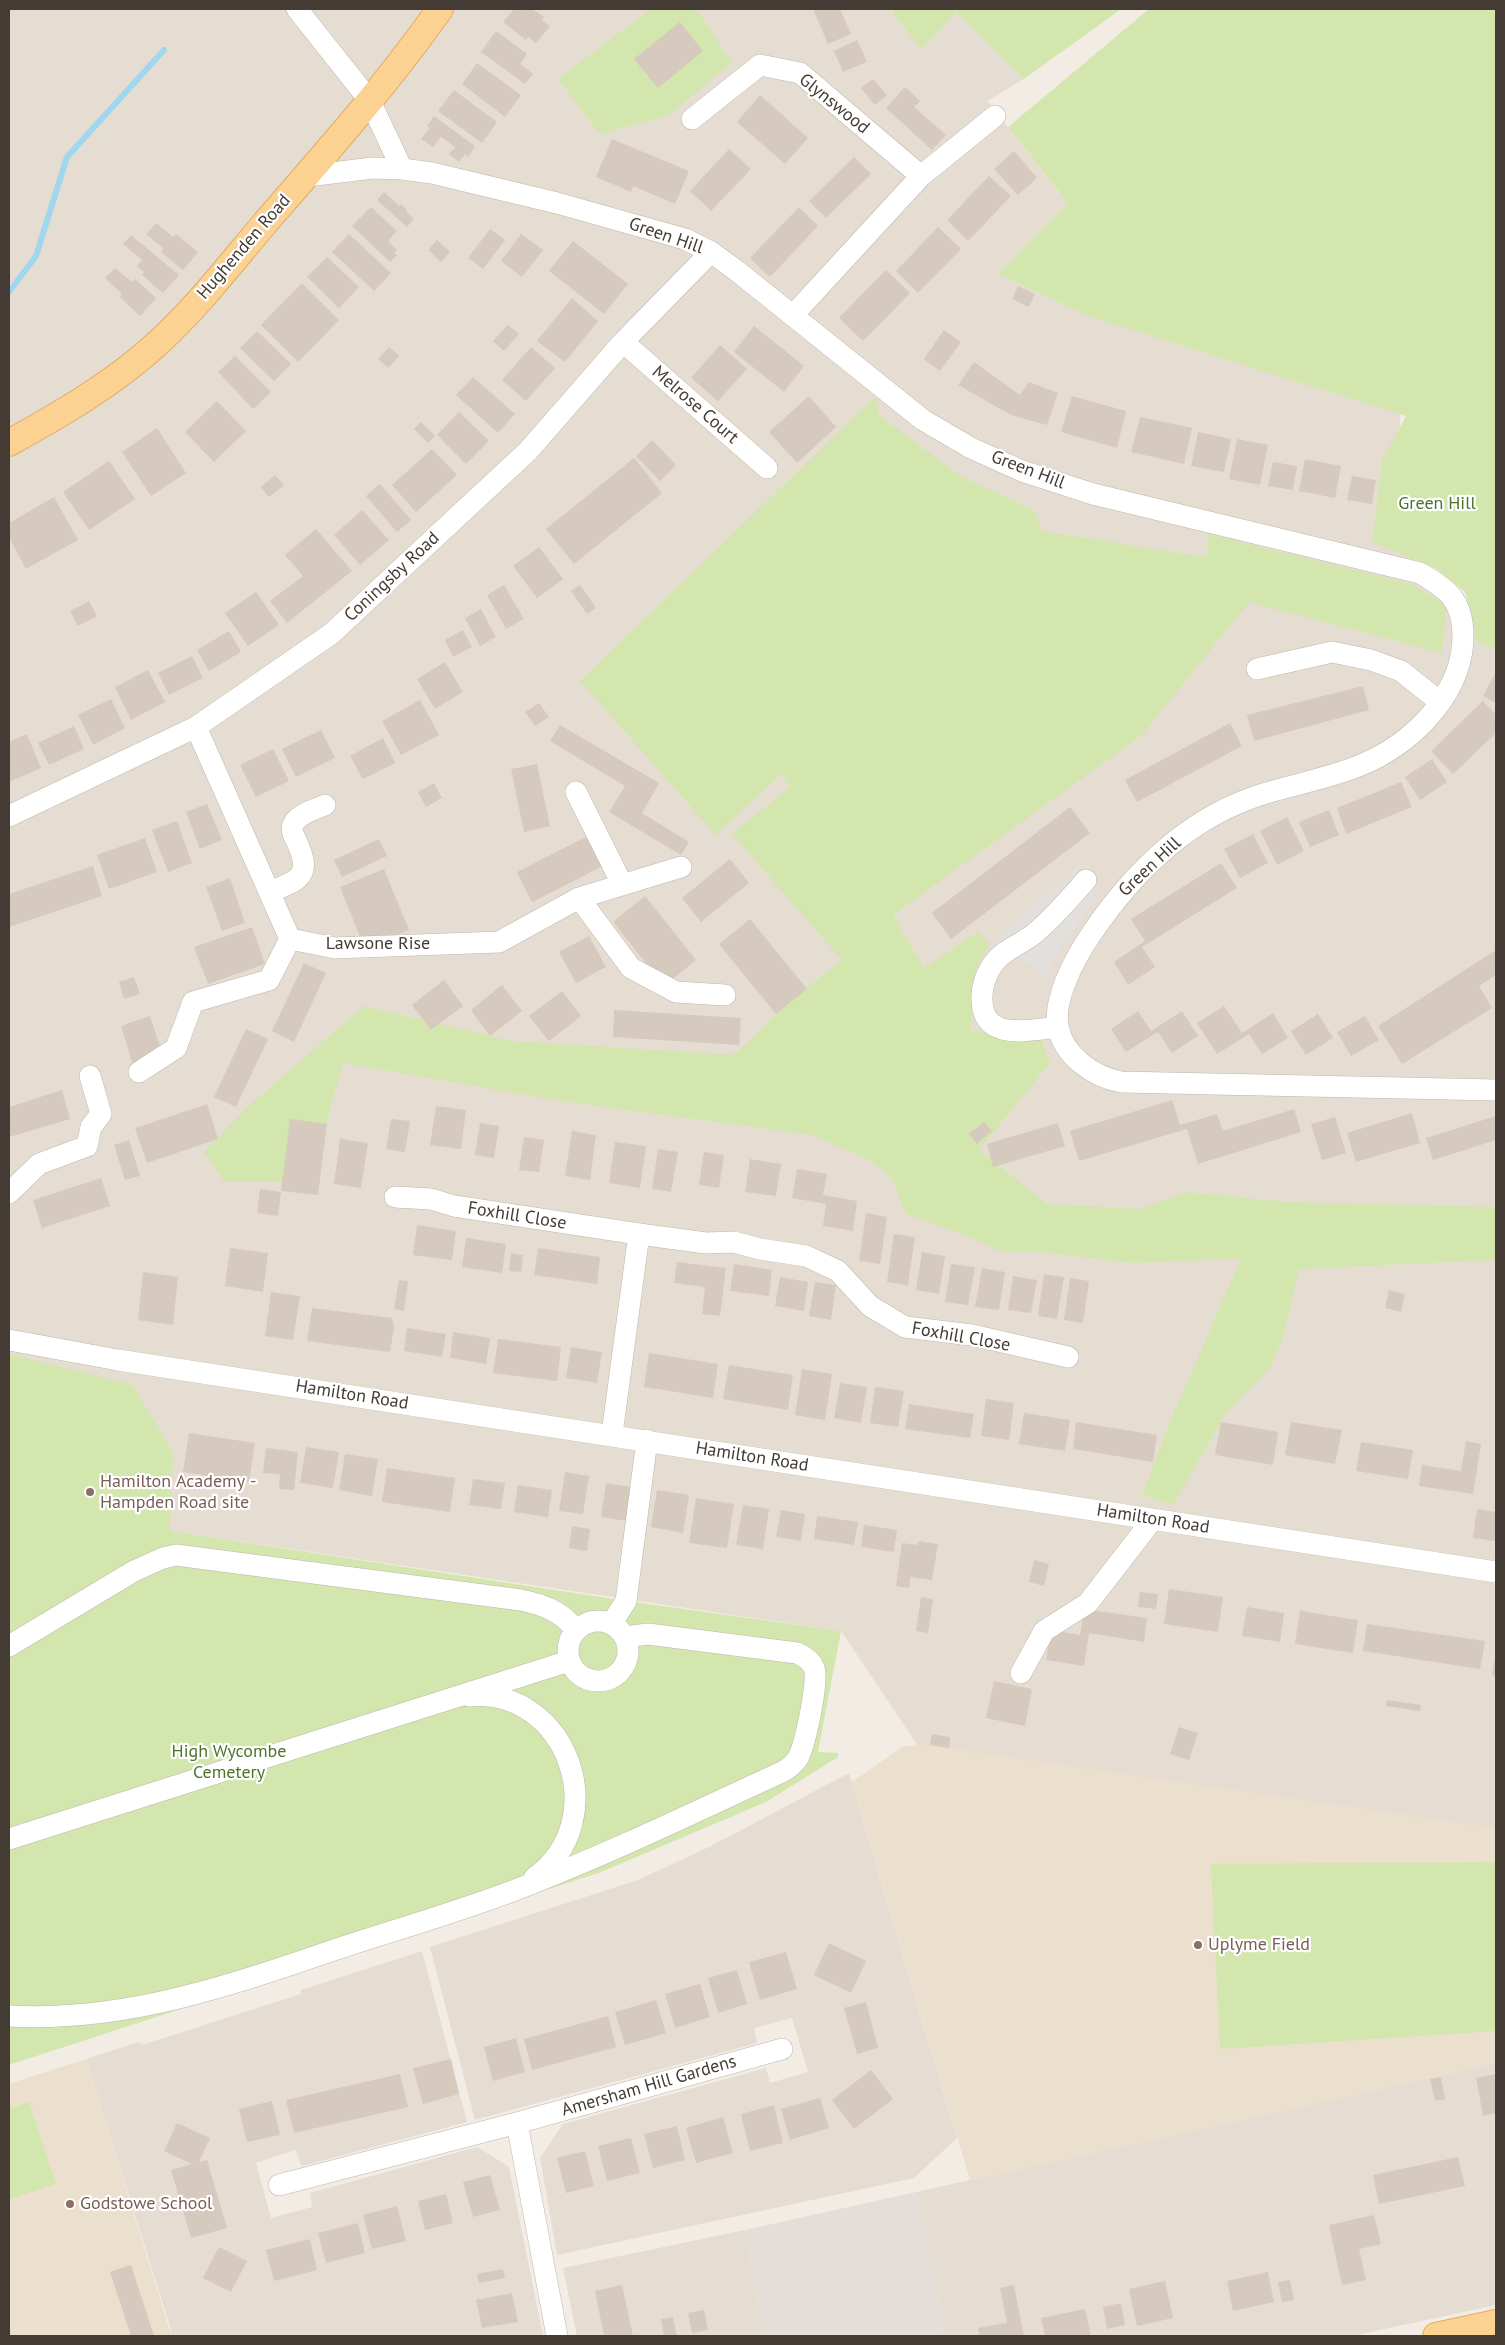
<!DOCTYPE html>
<style>
body{margin:0}
#map{position:relative;width:1505px;height:2345px;overflow:hidden;background:#f2ece4;font-family:"PT Sans",sans-serif}
canvas{display:block}
.frame{position:absolute;inset:0;border:10px solid #443c34;pointer-events:none}
</style>
<div id="map">
<canvas width="1505" height="2345"></canvas>
<div class="frame"></div>
</div>
<script>
const ctx = document.querySelector('canvas').getContext('2d');
ctx.lineJoin = 'round';
function fill(path, color) { ctx.fillStyle = color; ctx.fill(path, 'evenodd'); }
function trace(path, color, width, dash) { ctx.strokeStyle = color; ctx.lineWidth = width; ctx.lineCap = dash ? 'butt' : 'round'; ctx.setLineDash(dash || []); ctx.stroke(path); }
function drawText(font, color, halo, rows, align = 'center') {
  ctx.font = font + ' "PT Sans",sans-serif'; ctx.lineWidth = 4.5; ctx.setLineDash([]); ctx.textBaseline = 'middle'; ctx.strokeStyle = halo; ctx.fillStyle = color; for (const [text, x, y, turn = 0] of rows) {
    ctx.save(); ctx.translate(x, y); ctx.rotate((+turn || 0) * Math.PI / 180); ctx.textAlign = isNaN(turn) ? turn : align; if (halo) ctx.strokeText(text, 0, 0); ctx.fillText(text, 0, 0); ctx.restore();
  }
}
fill(new Path2D(`
 M9,9H891L896,18L922,48L956,11L1024,79L987,101L1068,203L999,274L1400,412L1403,546L1484,645L1496,650V1833L936,1773L841,1631L170,1531L9,1618Z
 M849,1773L957,2138L914,2178L557,2255L540,2158L563,2124L766,2068L770,2083L808,2072L792,2018L754,2028L757,2043L475,2120L430,1947L638,1880L711,1846Z
 M422,1951L467,2122L302,2166L295,2150L256,2163L271,2218L312,2207L310,2193L477,2147L509,2167L543,2336H173L86,2059L139,2042L142,2045L301,1994V1990Z
 M1496,2063V2305L1352,2336H945L916,2192Z
 M745,2230L766,2336H577L563,2268Z`), '#e6ddd2');
fill(new Path2D(`
 M916,2192L945,2336H766L745,2230Z`), '#e4ded9');
fill(new Path2D(`
 M919,1744L1496,1828V2063L970,2180L852,1782L902,1747Z
 M86,2059L168,2325L173,2336H9V2084Z`), '#ebdfce');
fill(new Path2D(`
 M651,9H695L707,24L731,63L668,116L600,134L558,79Z
 M891,9H1121L1024,79L956,12L922,49L896,18Z
 M1149,9H1496V650L1476,641L1465,592L1435,568L1372,542L1382,461L1406,416L1088,316L998,274L1068,203L1008,127Z
 M875,397L880,416L959,475L1035,511L1042,531L1204,557L1208,553V534L1411,584L1447,605L1442,653L1249,602L1142,735L893,915L924,968L979,931L989,944L976,969L970,1030L1042,1040L1050,1063L979,1150L1047,1204L1141,1209L1186,1192L1288,1202L1496,1207V1260L1299,1269L1282,1341L1270,1368L1226,1413L1173,1505L1142,1495L1173,1415L1241,1259L1132,1263L1042,1252H1002L972,1238L906,1214L890,1175L868,1160L813,1135L560,1101L343,1063L310,1182H225L204,1152L250,1105L364,1006L512,1041L734,1055L797,995L842,960L732,834L790,787L781,774L716,835L580,681Z
 M9,1354L133,1385L173,1454L170,1531L620,1600L841,1631L818,1752L838,1753V1757L766,1802L601,1872L9,2065Z
 M1496,1862V2031L1220,2049L1211,1864Z
 M29,2102L56,2184L9,2199V2109Z`), '#d3e6ad');
fill(new Path2D(`
 M1076,870L1096,898L1059,950L1045,977L996,940L1010,926Z`), '#e2dfdc');
trace(new Path2D(`
 M9,292L36,256L67,157L164,50`), '#a1d7ee', 6);
fill(new Path2D(`
 M514,9H532L544,17L542,20L550,26L536,43L528,37L526,40L503,22Z
 M813,9H840L851,34L828,44Z
 M680,22L703,51L658,88L634,59Z
 M496,31L527,54L520,64L533,74L525,84L481,52Z
 M857,40L867,62L843,72L834,51Z
 M477,63L521,95L505,117L462,84Z
 M873,79L887,95L875,105L861,88Z
 M905,87L920,101L914,107L946,135L932,150L886,108Z
 M454,90L497,122L482,143L438,111Z
 M760,95L808,138L785,164L737,122Z
 M434,116L475,146L468,157L465,154L459,162L449,154L455,147L441,137L433,147L421,139L430,128L427,126Z
 M612,139L689,171L675,204L633,186L631,192L596,177Z
 M729,149L751,169L711,211L690,191Z
 M1014,151L1037,178L1018,195L994,169Z
 M854,157L871,174L826,218L809,201Z
 M989,176L1011,196L968,241L947,220Z
 M384,192L399,206L401,204L407,210L406,212L414,219L407,227L377,200Z
 M371,207L397,231L388,241L397,250L394,253L397,255L390,262L352,226Z
 M799,207L818,226L770,277L750,258Z
 M156,223L173,237L176,234L198,252L183,270L161,252L164,249L146,234Z
 M938,227L961,249L918,293L896,271Z
 M490,229L505,240L483,269L468,258Z
 M349,234L391,273L374,291L332,252Z
 M521,234L543,250L522,277L501,261Z
 M131,235L179,275L163,293L142,275L144,272L137,266L142,260L123,244Z
 M437,240L450,252L441,262L428,250Z
 M573,241L628,284L604,314L549,271Z
 M327,257L359,287L339,308L307,277Z
 M115,268L132,282L135,279L156,298L140,316L120,297L122,294L105,278Z
 M886,270L910,293L863,341L839,318Z
 M302,283L339,320L298,362L261,325Z
 M1018,286L1035,294L1029,307L1012,299Z
 M572,298L598,321L565,362L537,341Z
 M508,325L519,334L504,351L493,341Z
 M754,326L804,366L784,392L734,352Z
 M944,330L961,342L940,371L924,359Z
 M257,331L291,364L274,381L240,348Z
 M720,345L747,369L718,401L691,378Z
 M389,347L399,356L388,368L378,359Z
 M531,347L555,368L526,401L502,380Z
 M235,356L271,392L253,409L218,372Z
 M974,362L1020,395L1029,382L1058,393L1047,425L1011,415L958,385Z
 M473,377L515,414L498,433L456,395Z
 M809,396L836,427L797,463L769,432Z
 M1072,396L1126,411L1117,448L1061,432Z
 M217,401L246,431L214,462L185,432Z
 M459,412L489,441L466,464L437,435Z
 M1140,417L1192,428L1184,464L1131,452Z
 M421,422L435,436L428,443L414,429Z
 M157,428L186,473L151,496L122,452Z
 M1198,432L1231,439L1224,472L1191,466Z
 M1237,439L1268,445L1260,485L1229,479Z
 M652,440L676,465L660,481L636,456Z
 M432,449L457,475L416,512L392,485Z
 M634,458L662,493L574,564L546,529Z
 M1305,459L1341,466L1335,498L1299,491Z
 M109,461L135,499L89,530L63,492Z
 M1273,462L1297,466L1293,490L1268,486Z
 M275,475L284,485L269,497L261,487Z
 M1352,476L1376,480L1372,504L1347,500Z
 M380,484L411,520L397,532L366,496Z
 M54,497L78,540L26,569L9,537V523Z
 M362,510L389,540L360,565L334,535Z
 M316,529L352,571L287,623L270,601L303,576L285,555Z
 M539,547L563,579L537,598L513,566Z
 M504,585L524,619L506,629L487,595Z
 M580,585L596,608L587,614L571,591Z
 M256,592L279,625L248,646L225,613Z
 M89,601L97,616L78,626L70,611Z
 M481,609L496,637L480,646L465,618Z
 M463,630L472,647L453,657L445,640Z
 M229,631L241,652L209,671L197,650Z
 M192,656L203,678L169,695L158,673Z
 M445,662L463,692L435,709L417,679Z
 M148,670L165,702L131,720L115,687Z
 M1496,672V703L1483,696Z
 M1363,686L1369,710L1254,741L1247,715Z
 M111,699L125,728L93,745L78,715Z
 M420,700L439,735L401,755L382,721Z
 M1483,701L1496,715V733L1453,774L1431,751Z
 M539,703L549,717L535,726L525,712Z
 M1230,723L1242,746L1137,802L1125,780Z
 M560,725L659,783L642,813L689,842L681,855L609,812L625,786L550,741Z
 M74,726L84,749L49,765L38,743Z
 M321,730L335,758L296,777L282,749Z
 M27,734L41,768L9,782V742Z
 M383,738L395,763L363,779L350,756Z
 M273,749L289,781L256,797L240,765Z
 M1432,759L1447,782L1420,800L1405,777Z
 M537,764L550,826L524,832L511,769Z
 M1401,782L1412,807L1346,834L1337,808Z
 M434,783L442,798L426,807L418,792Z
 M207,804L222,840L200,849L186,812Z
 M1070,807L1090,833L951,939L932,913Z
 M1329,810L1339,835L1310,847L1299,822Z
 M1287,817L1304,851L1277,865L1260,831Z
 M177,821L192,863L168,872L152,830Z
 M592,834L607,864L532,902L517,872Z
 M1253,834L1268,863L1240,878L1224,849Z
 M145,838L157,872L109,889L97,855Z
 M379,839L387,856L342,877L334,860Z
 M730,859L749,883L701,922L682,898Z
 M1221,863L1237,888L1142,947L1155,967L1128,985L1114,962L1145,941L1131,919Z
 M93,866L102,896L9,927V894Z
 M384,869L409,930L365,949L340,887Z
 M230,878L245,923L222,931L206,887Z
 M645,896L696,960L664,986L613,922Z
 M750,919L807,989L776,1014L719,944Z
 M252,927L265,964L208,984L194,947Z
 M589,936L606,967L576,983L559,952Z
 M1496,950V975L1479,986L1492,1008L1402,1064L1378,1026Z
 M304,963L326,973L294,1042L272,1031Z
 M134,977L140,994L124,999L119,982Z
 M444,980L463,1006L431,1030L412,1005Z
 M502,985L522,1011L490,1036L471,1010Z
 M562,991L581,1016L549,1041L529,1016Z
 M1224,1006L1242,1033L1273,1013L1288,1038L1262,1054L1249,1034L1217,1054L1197,1023Z
 M614,1010L741,1018L739,1045L613,1037Z
 M1138,1011L1151,1031L1182,1011L1198,1036L1172,1053L1158,1032L1126,1052L1111,1029Z
 M1318,1014L1333,1038L1306,1055L1291,1031Z
 M150,1016L164,1058L134,1068L121,1026Z
 M1365,1016L1379,1040L1351,1056L1337,1032Z
 M246,1029L268,1039L236,1107L214,1097Z
 M62,1090L70,1119L9,1137V1107Z
 M1172,1100L1180,1125L1217,1114L1223,1131L1294,1109L1301,1132L1198,1164L1187,1129L1079,1161L1070,1131Z
 M207,1104L218,1139L147,1163L135,1128Z
 M436,1106L466,1110L461,1149L430,1145Z
 M1412,1113L1420,1143L1356,1162L1347,1133Z
 M1496,1116V1140L1433,1160L1426,1138Z
 M1335,1117L1346,1153L1322,1160L1311,1124Z
 M290,1119L327,1124L318,1195L281,1191Z
 M391,1119L410,1121L405,1152L386,1149Z
 M984,1122L992,1131L977,1144L969,1134Z
 M480,1123L499,1126L494,1158L475,1155Z
 M1058,1123L1065,1146L993,1167L987,1144Z
 M572,1131L596,1135L590,1180L565,1176Z
 M524,1137L544,1140L539,1172L519,1170Z
 M340,1139L368,1143L361,1188L334,1184Z
 M129,1140L140,1176L125,1180L114,1145Z
 M615,1142L646,1146L640,1188L609,1183Z
 M658,1149L678,1152L671,1192L652,1189Z
 M704,1152L724,1155L719,1188L699,1185Z
 M750,1159L781,1164L776,1196L745,1192Z
 M797,1169L827,1174L823,1195L857,1201L853,1231L823,1226L826,1204L792,1198Z
 M101,1178L110,1206L42,1228L33,1200Z
 M260,1189L281,1192L278,1216L257,1213Z
 M866,1213L887,1217L880,1264L859,1261Z
 M417,1225L456,1231L452,1260L413,1255Z
 M894,1234L915,1237L908,1285L887,1282Z
 M466,1238L506,1244L502,1273L462,1267Z
 M230,1248L268,1253L263,1292L225,1286Z
 M538,1248L600,1257L597,1284L534,1275Z
 M922,1252L945,1256L939,1294L916,1290Z
 M511,1253L523,1255L521,1272L509,1271Z
 M677,1262L726,1268L720,1316L702,1314L705,1287L674,1283Z
 M734,1264L772,1270L769,1296L730,1291Z
 M951,1264L975,1267L968,1305L945,1302Z
 M982,1268L1005,1272L999,1310L975,1307Z
 M143,1272L178,1277L173,1325L138,1320Z
 M1044,1274L1064,1277L1057,1319L1038,1316Z
 M1013,1276L1037,1280L1031,1313L1008,1310Z
 M780,1277L808,1282L804,1311L775,1306Z
 M1070,1278L1089,1281L1083,1323L1064,1320Z
 M399,1280L408,1281L404,1311L394,1309Z
 M815,1282L836,1285L831,1320L809,1316Z
 M1389,1290L1405,1294L1401,1312L1385,1308Z
 M271,1292L300,1296L293,1340L265,1336Z
 M312,1308L392,1318L394,1328L390,1352L307,1341Z
 M407,1328L446,1334L442,1357L404,1351Z
 M453,1332L490,1338L486,1364L450,1358Z
 M498,1339L561,1347L557,1381L493,1373Z
 M571,1347L602,1352L597,1383L566,1378Z
 M649,1353L718,1364L713,1398L644,1387Z
 M729,1365L793,1375L788,1410L723,1399Z
 M802,1369L832,1374L825,1420L795,1415Z
 M840,1383L867,1387L861,1423L834,1418Z
 M875,1387L904,1391L898,1427L870,1423Z
 M986,1399L1014,1403L1009,1440L981,1436Z
 M909,1404L974,1414L970,1438L905,1429Z
 M1024,1413L1070,1420L1065,1451L1019,1444Z
 M1076,1422L1157,1435L1153,1462L1073,1449Z
 M1221,1422L1278,1432L1273,1465L1215,1455Z
 M1291,1422L1342,1430L1335,1464L1285,1455Z
 M189,1433L255,1443L249,1482L183,1472Z
 M1466,1441L1481,1444L1473,1494L1419,1486L1422,1465L1461,1471Z
 M1361,1442L1413,1450L1408,1479L1356,1471Z
 M306,1447L339,1452L333,1488L300,1483Z
 M266,1448L298,1452L294,1490L279,1489L280,1474L263,1473Z
 M345,1454L378,1459L372,1496L339,1490Z
 M387,1468L455,1478L450,1512L382,1502Z
 M565,1472L589,1476L583,1514L559,1511Z
 M473,1479L505,1483L501,1509L469,1505Z
 M606,1483L637,1488L632,1522L601,1517Z
 M518,1485L552,1490L548,1517L514,1512Z
 M657,1490L689,1495L683,1533L651,1527Z
 M696,1498L734,1504L727,1548L689,1543Z
 M743,1505L769,1509L763,1549L736,1545Z
 M1477,1509L1496,1512L1495,1541L1473,1538Z
 M781,1510L805,1514L801,1541L776,1537Z
 M817,1516L858,1522L854,1545L814,1539Z
 M864,1525L897,1530L894,1552L861,1547Z
 M572,1526L590,1529L587,1551L569,1548Z
 M919,1541L938,1544L932,1580L910,1577L909,1588L896,1586L902,1543L917,1545Z
 M1034,1560L1049,1564L1044,1586L1029,1582Z
 M1169,1589L1223,1597L1218,1632L1164,1624Z
 M1140,1592L1158,1594L1156,1609L1138,1607Z
 M921,1597L933,1599L928,1633L916,1631Z
 M1247,1607L1284,1613L1280,1642L1242,1636Z
 M1084,1609L1147,1618L1144,1642L1089,1633L1084,1666L1046,1660L1051,1630L1080,1635Z
 M1300,1611L1358,1620L1353,1653L1295,1644Z
 M1367,1624L1485,1641L1480,1669L1363,1651Z
 M1495,1657H1496V1676L1492,1675Z
 M994,1681L1032,1689L1025,1726L986,1718Z
 M1387,1700L1421,1705L1420,1711L1386,1706Z
 M1179,1727L1198,1733L1189,1760L1170,1754Z
 M932,1734L950,1737L949,1748L930,1745Z
 M829,1943L866,1961L851,1993L814,1975Z
 M786,1952L797,1989L760,2000L749,1962Z
 M737,1970L747,2004L718,2013L708,1978Z
 M700,1984L710,2017L675,2028L665,1994Z
 M656,2000L666,2033L625,2045L615,2012Z
 M866,2002L878,2048L857,2054L844,2008Z
 M608,2016L616,2047L532,2070L524,2039Z
 M516,2038L525,2072L493,2081L484,2047Z
 M451,2059L459,2094L423,2104L413,2068Z
 M871,2070L893,2099L854,2129L832,2100Z
 M400,2074L408,2107L294,2133L286,2100Z
 M1496,2074V2113L1483,2116L1476,2078Z
 M1441,2077L1445,2099L1435,2101L1430,2079Z
 M820,2098L829,2128L790,2140L781,2109Z
 M272,2101L280,2135L247,2142L239,2109Z
 M774,2105L783,2143L750,2151L741,2114Z
 M723,2117L733,2153L696,2163L686,2128Z
 M177,2123L210,2138L199,2162L207,2160L227,2228L191,2238L171,2170L192,2164L164,2151Z
 M677,2126L685,2160L653,2168L644,2134Z
 M631,2138L640,2173L607,2181L598,2146Z
 M585,2151L594,2186L566,2193L557,2158Z
 M1458,2157L1465,2186L1379,2204L1373,2175Z
 M490,2175L500,2210L473,2217L463,2182Z
 M446,2194L453,2223L425,2230L418,2201Z
 M397,2206L406,2241L372,2249L363,2215Z
 M1374,2215L1381,2244L1359,2249L1366,2280L1342,2285L1329,2225Z
 M358,2223L365,2253L326,2263L318,2233Z
 M310,2239L317,2270L274,2281L266,2250Z
 M219,2247L247,2261L231,2292L203,2278Z
 M131,2265L154,2336H131L110,2272Z
 M503,2269L505,2278L479,2283L477,2274Z
 M1268,2272L1274,2302L1233,2311L1227,2281Z
 M1290,2280L1294,2300L1282,2302L1278,2282Z
 M1165,2281L1173,2318L1137,2326L1129,2289Z
 M622,2285L633,2336H604L595,2291Z
 M1014,2285L1024,2336H979L978,2328L1007,2323L1000,2288Z
 M512,2293L518,2322L482,2328L476,2300Z
 M1121,2303L1125,2325L1107,2329L1103,2307Z
 M1085,2309L1091,2336H1045L1041,2318Z
 M704,2310L708,2330L692,2333L688,2313Z
 M673,2317L677,2336H664L661,2319Z`), '#d6c9bd');
const minor = new Path2D(`
 M297,9L370,101L402,169
 M692,119L760,65L800,73L921,176
 M307,176L373,168L402,169L432,173L557,203L685,239L711,252L737,271L923,420L971,448L1022,471L1093,494L1420,573C1430,579 1443,586 1451,596C1460,607 1463,622 1463,636C1463,688 1422,733 1378,757C1342,776 1302,782 1263,794C1189,817 1132,873 1090,936C1075,958 1053,999 1058,1026C1063,1056 1094,1077 1121,1082L1496,1090
 M794,314L921,176L995,116
 M623,342L767,468
 M1257,669L1332,652L1371,660L1401,671L1440,702
 M196,727L290,939L335,948L499,942L579,898L681,867
 M576,792L622,884
 M9,816L196,727L331,634L528,451L623,342L711,252
 M270,892C302,879 312,875 296,840C293,835 291,830 293,825C297,814 316,809 325,805
 M579,898L631,968L676,992L725,995
 M1058,1027C1029,1030 983,1042 982,1000C981,988 986,974 993,964C1004,949 1022,944 1035,933C1054,917 1070,898 1086,880
 M139,1072L176,1048L193,1002L269,980L290,939
 M9,1193L39,1164L87,1146L91,1127L101,1114L90,1076
 M395,1197L431,1199L454,1206L639,1234
 M9,1340L118,1360L1496,1572
 M612,1434L639,1234L706,1243L734,1242L760,1249L806,1256L838,1271L870,1306L905,1327L972,1335L1068,1357
 M568 1651a30 30 0 1 1 60 0a30 30 0 1 1-60 0Z
 M611,1624L626,1601L647,1440
 M9,1646L134,1571L163,1558L176,1555L521,1600C544,1605 561,1611 576,1630
 M1021,1673L1044,1631L1088,1603L1153,1519
 M469,1696C567,1687 615,1820 534,1878
 M9,1839L569,1661
 M9,2016C125,2022 229,1986 337,1949C400,1928 466,1910 528,1885C615,1851 699,1810 784,1771C789,1768 794,1764 798,1758C805,1745 819,1681 814,1668C811,1660 804,1656 797,1653L648,1634L625,1637
 M517,2123L557,2336
 M279,2185L517,2123L782,2049`);
const major = new Path2D(`
 M9,443C61,414 115,383 159,342C198,306 231,263 265,223C326,153 387,84 440,9
 M1436,2336L1496,2323`);
trace(minor, '#c0b5aa', 22);
trace(major, '#e1ac63', 28);
trace(minor, '#fff', 21);
trace(major, '#fcd293', 26);
for (const [x, y, r, color] of [
 [90,1492,5,"#8d6e63"],
 [1198,1945,5,"#8d6e63"],
 [70,2204,5,"#8d6e63"]
]) { const dot = new Path2D(); dot.arc(x, y, r, 0, 2 * Math.PI); ctx.fillStyle = color; ctx.fill(dot); trace(dot, '#fff', 2); }
drawText('18px', '#443c34', '#fff', [
 ["Glynswood",834,104,39],
 ["Green Hill",666,236,19],
 ["Hughenden Road",244,247,-49],
 ["Melrose Court",695,405,41],
 ["Green Hill",1028,470,21],
 ["Coningsby Road",392,577,-43],
 ["Green Hill",1150,867,-43],
 ["Lawsone Rise",378,944],
 ["Foxhill Close",517,1216,9],
 ["Foxhill Close",961,1337,10],
 ["Hamilton Road",352,1395,9],
 ["Hamilton Road",752,1457,9],
 ["Hamilton Road",1153,1519,9],
 ["Amersham Hill Gardens",649,2086,-16]
]);
drawText('18px', '#4e7429', '#fff', [
 ["Green Hill",1437,504],
 ["High Wycombe",229,1752],
 ["Cemetery",229,1773]
]);
drawText('18px', '#785e54', '#fff', [
 ["Hamilton Academy -",100,1482],
 ["Hampden Road site",100,1503],
 ["Uplyme Field",1208,1945],
 ["Godstowe School",80,2204]
], 'left');
</script>
